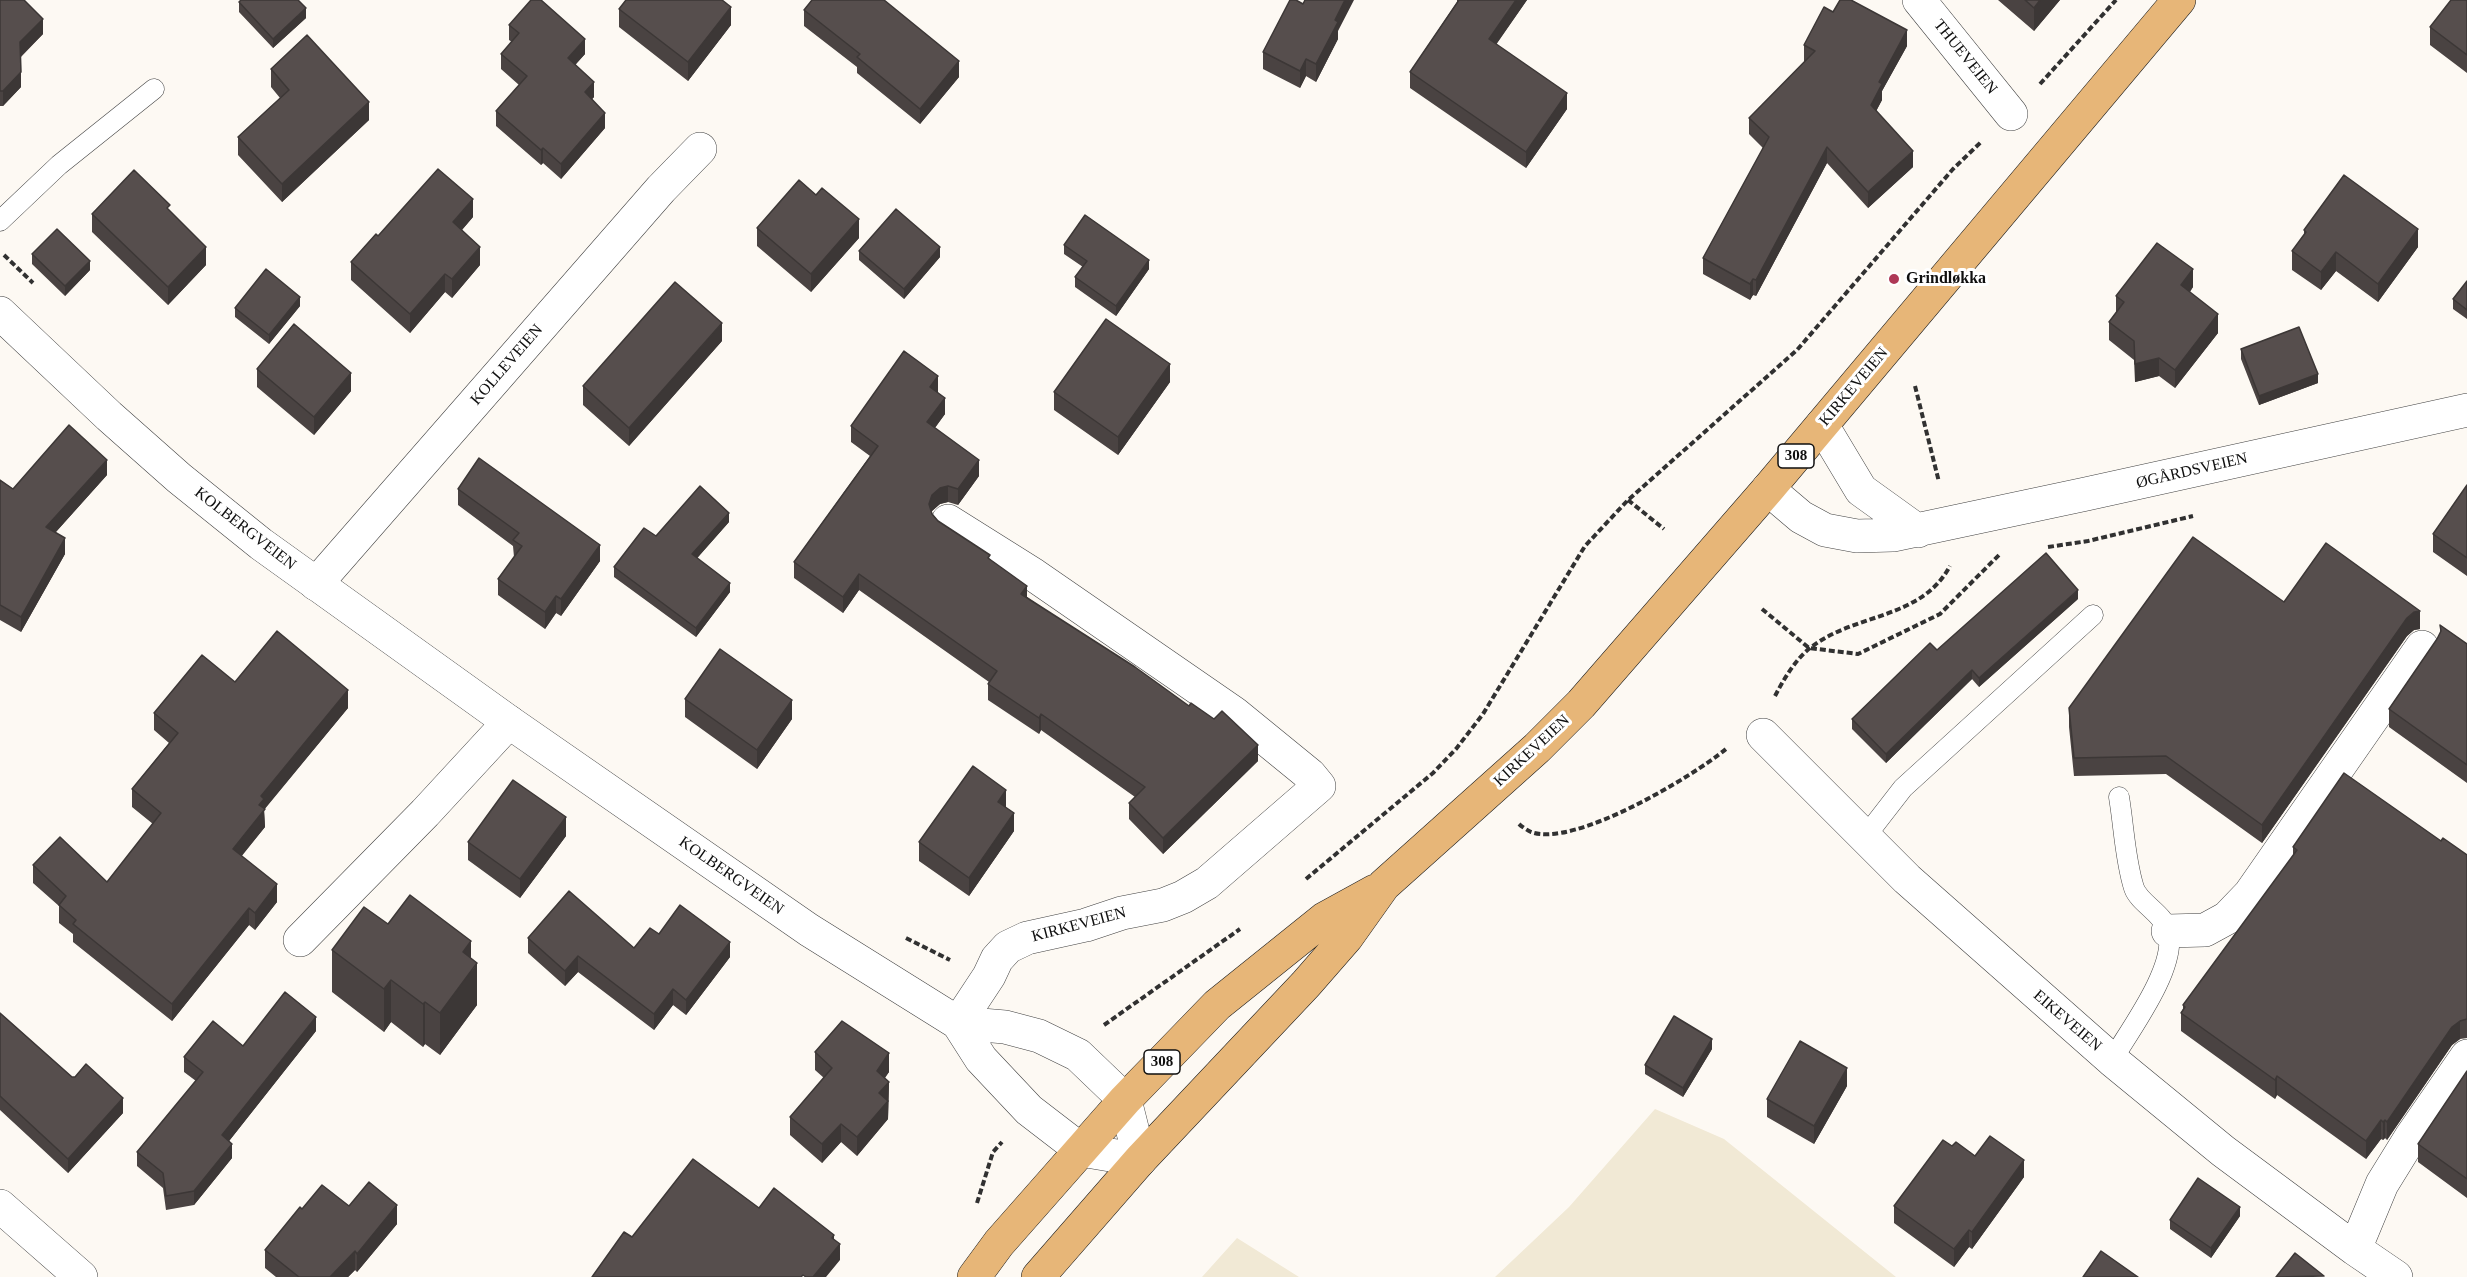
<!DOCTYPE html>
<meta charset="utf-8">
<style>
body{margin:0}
canvas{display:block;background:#fdf9f3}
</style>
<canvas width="2467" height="1277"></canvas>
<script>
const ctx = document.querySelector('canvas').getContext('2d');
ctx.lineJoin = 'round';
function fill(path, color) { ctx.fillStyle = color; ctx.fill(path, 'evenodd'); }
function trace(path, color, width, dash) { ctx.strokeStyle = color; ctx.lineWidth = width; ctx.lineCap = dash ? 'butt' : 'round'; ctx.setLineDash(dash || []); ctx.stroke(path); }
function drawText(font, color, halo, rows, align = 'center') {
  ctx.font = font + ' Georgia,serif'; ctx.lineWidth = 6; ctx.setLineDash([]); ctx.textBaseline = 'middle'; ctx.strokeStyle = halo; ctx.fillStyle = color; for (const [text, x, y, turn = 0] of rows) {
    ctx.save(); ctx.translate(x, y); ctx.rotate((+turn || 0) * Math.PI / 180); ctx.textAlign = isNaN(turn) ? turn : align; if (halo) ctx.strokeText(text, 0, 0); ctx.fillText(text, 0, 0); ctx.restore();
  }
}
fill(new Path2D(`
 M1655,1109L1724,1139L1896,1277H1495L1569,1207Z
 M1237,1238L1299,1277H1202Z`), '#f1e9d5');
const service = new Path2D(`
 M0,221L59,165L154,89
 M1865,837L1903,788L2093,615
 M2112,1060C2130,1030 2178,966 2168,931C2164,914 2139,903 2134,888C2125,860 2124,827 2119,797`);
const minor = new Path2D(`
 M1919,0L2011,114
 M1822,425L1861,490L1918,531
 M1768,489L1801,517L1825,530L1857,536L1893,535L2086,494L2467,410
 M948,521L1034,575L1234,713L1310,775L1319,786L1207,883L1183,897L1163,905L1122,913L1086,925L1027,938L1008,947L997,959L989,976L958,1023
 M316,584L661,189L700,149
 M1763,735L1907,879L2112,1060L2223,1151L2355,1249L2396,1277
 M2168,931L2205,930L2227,918L2250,894L2422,647
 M300,940L425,813L509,722
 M0,1206L81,1277
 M2355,1249L2382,1184L2411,1137L2467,1056`);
const tertiary = new Path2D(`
 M0,313L109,416L179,478L261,544L509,722L809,930L958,1023L981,1059L1029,1110L1081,1150L1140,1160L1125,1100L1078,1055L1039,1036L1005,1027L958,1023`);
const primary = new Path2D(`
 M974,1277L999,1243L1125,1100L1217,1005L1324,919L1375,891
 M1038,1277L1140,1160L1306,984L1347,937L1384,885L1537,748L1581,704L1768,489L2179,0`);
trace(service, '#424242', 21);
trace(minor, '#424242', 34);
trace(tertiary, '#424242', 34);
trace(primary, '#202020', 34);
trace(new Path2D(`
 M2040,84L2116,0
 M4,255L33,283
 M1915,386L1939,482
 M1628,500L1664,529
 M2048,547L2088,541L2193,516
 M1762,609L1809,648L1858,654L1940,614L1999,555
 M1775,696C1784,679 1795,660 1810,648C1854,613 1921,620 1950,566
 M1519,824C1522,827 1527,830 1531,832C1574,848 1692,777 1726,749
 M1306,879L1433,773L1456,749L1483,714L1585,546L1628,500L1797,350L1953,169L1981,142
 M906,938L950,960
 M1104,1025L1240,929
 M977,1203L993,1152L1002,1142`), '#313131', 4, [6, 3]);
trace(service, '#fff', 20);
trace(minor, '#fff', 33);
trace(tertiary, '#fff', 33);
trace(primary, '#e7b678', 33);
fill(new Path2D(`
 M0,0L43,34L21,57V87L3,106H0Z
 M1457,0H1527L1496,44L1567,109L1526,168L1410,88V72L1457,2Z
 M1998,0H2060L2034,31Z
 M2467,0V73L2430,45V27Z
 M239,2L306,18L273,48L239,12Z
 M1303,4L1338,31V39L1316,82L1306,76L1300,88L1263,69V52Z
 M619,9L731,25L688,81L619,27Z
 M804,10L959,77L920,124L857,73V67L804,26Z
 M509,25L585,54L575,65L594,97L592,99L605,128L561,179L543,163L541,165L496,126V111L519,85L501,69V54L512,42L509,40Z
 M1804,45L1907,46L1882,91V100L1876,111L1913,167L1868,208L1827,163L1756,296L1753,295L1750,300L1703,274V258L1763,148L1749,134V118L1805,62L1804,61Z
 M271,69L369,120L282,202L238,155V137L280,98L271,87Z
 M92,214L206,265L168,305L92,232Z
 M473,217L462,230L480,265L452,298L445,292L410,333L351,280V262L378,236Z
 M757,228L859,238L811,292L757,246Z
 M2304,230L2418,247L2378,302L2336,271L2321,290L2292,270V251L2304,235Z
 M1064,245L1149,269L1116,316L1075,287V277L1083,267L1064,254Z
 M859,251L940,257L904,299L859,260Z
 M32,254L90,270L65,296L32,264Z
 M2467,281V319L2453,309V299Z
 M2193,287L2190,292L2218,333L2175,388L2159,376L2135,382L2134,360L2109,340V322L2116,313V296Z
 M300,306L269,344L235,317V308Z
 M722,341L629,446L583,405V386Z
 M2241,349L2318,383L2259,405L2241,359Z
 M257,369L351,391L314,435L257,387Z
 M1170,382L1118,455L1054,410V392Z
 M938,392L945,414L935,428L979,476L958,505L948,502L940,504L932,511V513L938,521L990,559L1027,597L1258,761L1163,854L1129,819V803L1135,797L1041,730L1039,734L988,700V684L989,682L859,590L843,613L794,578V562L870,456L851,442V426Z
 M107,475L55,533L65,554L21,632L0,620V480L13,489Z
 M2467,485V576L2433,552V534Z
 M458,489L600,561L561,616L556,613L545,629L498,595V579L514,557L513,546L458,505Z
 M729,522L697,558L730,592L696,637L614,577V567L656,536Z
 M2078,599L1979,687L1972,679L1886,763L1852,729V719L1937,650Z
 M2284,602L2420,629L2414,630L2407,636L2262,843L2166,774L2074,776L2069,727V708Z
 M2440,625L2467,644V783L2389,727V709L2437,639L2440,633Z
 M235,682L348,708L264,809L265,827L241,856L277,902L255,930L249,925L172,1021L73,942V934L59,923V906L33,883V865L107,882L153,824L132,807V789L169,743L154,730V713Z
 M685,699L792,719L757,769L685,717Z
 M1006,808L1014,831L969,896L919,861V842Z
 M566,836L520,898L468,860V842Z
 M2441,841L2467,855V1038L2460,1039L2452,1045L2387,1140L2385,1138L2383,1140L2381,1139L2366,1159L2277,1095L2275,1099L2181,1031V1013L2183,1009V1005L2293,856V847Z
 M388,924L471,958L477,1005L440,1055L425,1044L423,1047L391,1022L384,1032L332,992V950Z
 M659,934L730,957L686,1015L673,1005L654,1030L578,972L565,986L528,953V938L634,948Z
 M0,1013L72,1077L123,1113L68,1173L0,1110Z
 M316,1031L229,1141L232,1158L194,1205L166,1210L163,1188L137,1166V1152L196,1081L184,1072V1057Z
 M1712,1049L1683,1097L1645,1074V1065Z
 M815,1052L889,1072L884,1078L889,1082L888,1119L857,1156L841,1142L822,1163L790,1135V1117L824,1078L815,1070Z
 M2467,1071V1198L2418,1162V1144Z
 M1847,1086L1814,1144L1767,1117V1099Z
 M1952,1146L2024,1177L1972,1249L1969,1247L1954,1267L1894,1223V1206Z
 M349,1206L397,1224L357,1272L355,1270L348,1277H276L265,1268V1250L302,1209Z
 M2240,1216L2211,1258L2170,1229V1220Z`), '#4a4342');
fill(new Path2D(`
 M1345,0H1354L1338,31V39L1316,82V64L1335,20Z
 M1516,0H1527L1489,55V39Z
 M2040,0H2060L2034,31V8Z
 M731,7V25L688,81V62Z
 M306,8V18L273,48V39Z
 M43,19V34L20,57V42Z
 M1907,30V46L1882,91V100L1871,121V105L1879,82Z
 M585,39V54L568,73V58Z
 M1306,59V76L1300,88V71Z
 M959,61V77L920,124V109Z
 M21,72V87L3,106V91Z
 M594,82V97L585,107V92Z
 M1567,93V109L1526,168V152Z
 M369,102V120L282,202V184Z
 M605,113V128L561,179V164Z
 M1827,147V163L1756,296V280Z
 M543,148V163L541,165V150Z
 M1913,151V167L1868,208V192Z
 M473,199V217L453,240V222Z
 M859,219V238L811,292V274Z
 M2418,229V247L2378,302V284Z
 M206,247V265L168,305V287Z
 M480,247V265L452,298V279Z
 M940,247V257L904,299V289Z
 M2336,252V271L2321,290V272Z
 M1149,260V269L1116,316V306Z
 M90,261V270L65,296V286Z
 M2193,269V287L2181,303V285Z
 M445,274V292L410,333V314Z
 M1753,279V295L1750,300V284Z
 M300,297V306L269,344V335Z
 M2218,314V333L2175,388V370Z
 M722,323V341L629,446V428Z
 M2159,358V376L2135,382V364Z
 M1170,364V382L1118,455V437Z
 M351,373V391L314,435V417Z
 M2318,374V383L2259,405V396Z
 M938,376V392L930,403V387Z
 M945,398V414L927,438V422Z
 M107,460V475L46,543V527Z
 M979,460V476L958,505V489Z
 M948,486V502L940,504L932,511L929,520V504L932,495L940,488Z
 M729,513V522L692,564V554Z
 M65,538V554L21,632V617Z
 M600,545V561L561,616V599Z
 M859,574V590L843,613V597Z
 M730,583V592L696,637V628Z
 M1027,586V602L1021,594Z
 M2078,590V599L1979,687V678Z
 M556,596V613L545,629V612Z
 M2420,611V629L2414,630L2407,636L2262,843V825L2407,618L2414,612Z
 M1972,670V679L1886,763V754Z
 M348,690V708L264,810L265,827L233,867V849L259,805L261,796Z
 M792,700V719L757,769V750Z
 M1041,714V730L1039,734V718Z
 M1258,745V761L1163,854V838Z
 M1006,790V808L998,802Z
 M1014,813V831L969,896V878Z
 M566,817V836L520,898V879Z
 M277,884V902L255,930V913Z
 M249,908V925L172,1021V1004Z
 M471,941V972L477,963V1005L440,1055V1013L463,952Z
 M730,942V957L686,1015V1000Z
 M578,956V972L565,986V971Z
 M391,980V1022L384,1032V989Z
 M673,989V1005L654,1030V1014Z
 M425,1002V1044L423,1047V1004Z
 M316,1017V1031L222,1150V1135Z
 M2460,1021V1039L2452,1045L2387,1140V1122L2452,1027Z
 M1712,1039V1049L1683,1097V1088Z
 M889,1053V1072L877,1090V1071Z
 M1847,1068V1086L1814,1144V1126Z
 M2277,1076V1095L2275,1099V1080Z
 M889,1082L888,1119L857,1156V1137L879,1093Z
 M123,1098V1113L68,1173V1159Z
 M2381,1120V1139L2366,1159V1141Z
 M2385,1120V1138L2383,1140V1122Z
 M841,1124V1142L822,1163V1144Z
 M232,1144V1158L194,1205V1191Z
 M2024,1160V1177L1972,1249V1232Z
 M397,1205V1224L357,1272V1254Z
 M2240,1207V1216L2211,1258V1248Z
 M1969,1230V1247L1954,1267V1249Z
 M834,1235V1250L840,1244V1260L826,1277H813L832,1238Z
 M355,1251V1270L348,1277H330Z`), '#3c3736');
const building = new Path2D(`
 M0,0H24L43,19L20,42L21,72L3,91H0Z
 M241,0H298L306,8L273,39L239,2Z
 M531,0H541L585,39L568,58L594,82L585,92L605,113L561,164L543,148L541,150L496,111L527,76L501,54L519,33L509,25Z
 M626,0H722L731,7L688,62L619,9Z
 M812,0H884L959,61L920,109L857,57L860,54L804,10Z
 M1290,0H1296L1303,4L1305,0H1345L1335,20L1338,22L1316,64L1306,59L1300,71L1263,52Z
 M1459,0H1516L1489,39L1567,93L1526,152L1410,72Z
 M1840,0H1851L1907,30L1879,82L1882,84L1871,105L1913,151L1868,192L1827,147L1756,280L1753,279L1750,284L1703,258L1769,137L1749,118L1815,51L1804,45L1824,7L1833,12Z
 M2025,0H2040L2034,8Z
 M2451,0H2467V55L2430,27Z
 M307,35L369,102L282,184L238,137L289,90L271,69Z
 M438,169L473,199L453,222L480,247L452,279L445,274L410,314L351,262L376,234L378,236Z
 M134,170L170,205L167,208L206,247L168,287L92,214Z
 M2344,175L2418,229L2378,284L2336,252L2321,272L2292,251L2306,232L2304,230Z
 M799,180L816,195L822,188L859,219L811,274L757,228Z
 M896,209L940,247L904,289L859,251Z
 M1085,215L1149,260L1116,306L1075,277L1087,261L1064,245Z
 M57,229L90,261L65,286L32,254Z
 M2157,243L2193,269L2181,285L2218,314L2175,370L2159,358L2135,364L2134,341L2109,322L2124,302L2116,296Z
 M266,269L300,297L269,335L235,308Z
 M2467,281V310L2453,299Z
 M675,282L722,323L629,428L583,386Z
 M1106,319L1170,364L1118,437L1054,392Z
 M294,324L351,373L314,417L257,369Z
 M2299,327L2318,374L2259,396L2241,349Z
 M904,351L938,376L930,387L945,398L927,422L979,460L958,489L948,486L940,488L932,495L929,504L932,514L938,521L990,555L988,558L1027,586L1021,594L1135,667L1189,706L1191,703L1214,719L1222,711L1258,745L1163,838L1129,803L1145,787L1041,714L1039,718L988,684L997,671L859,574L843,597L794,562L878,446L851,426Z
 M69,425L107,460L46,527L65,538L21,617L0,605V480L13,489Z
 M479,458L600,545L561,599L556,596L545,612L498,579L522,546L513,540L519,533L458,489Z
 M2467,485V558L2433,534Z
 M700,486L729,513L692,554L730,583L696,628L614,567L644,528L656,536Z
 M2193,537L2284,602L2326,543L2420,611L2414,612L2407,618L2262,825L2166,756L2074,758L2069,708Z
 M2046,553L2078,590L1979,678L1972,670L1886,754L1852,719L1930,643L1937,650Z
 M2440,625L2467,644V765L2389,709L2437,639L2441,631Z
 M277,631L348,690L261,796L264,799L259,805L265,809L233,849L277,884L255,913L249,908L172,1004L73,924L76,920L59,905L66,896L33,865L60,837L107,882L161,813L132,789L178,733L154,713L202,655L235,682Z
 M720,649L792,700L757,750L685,699Z
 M973,766L1006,790L998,802L1014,813L969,878L919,842Z
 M2344,773L2441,841L2443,838L2467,855V1019L2460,1021L2452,1027L2387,1122L2385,1120L2383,1122L2381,1120L2366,1141L2277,1076L2275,1080L2181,1013L2185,1007L2183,1005L2297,850L2293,847Z
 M513,780L566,817L520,879L468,842Z
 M569,891L634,948L650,928L659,934L680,905L730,942L686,1000L673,989L654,1014L578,956L565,971L528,938Z
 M410,895L471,941L463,952L477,963L440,1013L425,1002L423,1004L391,980L384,989L332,950L364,907L388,924Z
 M285,992L316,1017L222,1135L232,1144L194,1191L166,1196L163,1173L137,1152L203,1072L184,1057L213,1021L243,1046Z
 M0,1013L72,1077H75L86,1064L123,1098L68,1159L0,1096Z
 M1674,1016L1712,1039L1683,1088L1645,1065Z
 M842,1021L889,1053L877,1071L889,1082L879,1093L888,1101L857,1137L841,1124L822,1144L790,1117L832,1068L815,1052Z
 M1800,1041L1847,1068L1814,1126L1767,1099Z
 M2467,1071V1179L2418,1144Z
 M1990,1136L2024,1160L1972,1232L1969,1230L1954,1249L1894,1206L1943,1140L1952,1146L1956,1142L1975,1156Z
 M693,1159L759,1208L774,1188L834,1235L832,1238L840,1244L813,1277H806L803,1275L801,1277H592L624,1232L632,1237Z
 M2198,1178L2240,1207L2211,1248L2170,1220Z
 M369,1182L397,1205L357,1254L355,1251L330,1277H299L265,1250L300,1207L302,1209L322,1185L349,1206Z
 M2101,1251L2138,1277H2083Z
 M2295,1253L2324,1276L2276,1277Z`);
fill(building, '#564e4d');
trace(building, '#3c3736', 1.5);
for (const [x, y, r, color] of [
 [1894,279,6,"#ae3856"]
]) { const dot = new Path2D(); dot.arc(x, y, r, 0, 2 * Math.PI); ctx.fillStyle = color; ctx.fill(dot); trace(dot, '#fff', 2); }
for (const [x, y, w] of [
 [1796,456,36],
 [1162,1062,36]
]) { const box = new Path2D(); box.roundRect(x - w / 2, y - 12, w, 24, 4.5); ctx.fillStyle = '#fff'; ctx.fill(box); trace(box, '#0f0f0f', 1.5); }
drawText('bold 15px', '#0f0f0f', null, [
 ["308",1796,456],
 ["308",1162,1062]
]);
drawText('16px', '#0f0f0f', '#fff', [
 ["THUEVEIEN",1965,57,51],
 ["KOLLEVEIEN",507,365,-49],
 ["KIRKEVEIEN",1854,387,-50],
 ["ØGÅRDSVEIEN",2192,471,-13],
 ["KOLBERGVEIEN",245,529,38],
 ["KIRKEVEIEN",1532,751,-43],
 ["KOLBERGVEIEN",731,876,35],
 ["KIRKEVEIEN",1079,925,-15],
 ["EIKEVEIEN",2067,1021,41]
]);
drawText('bold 16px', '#0f0f0f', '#fff', [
 ["Grindløkka",1906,279]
], 'left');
</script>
